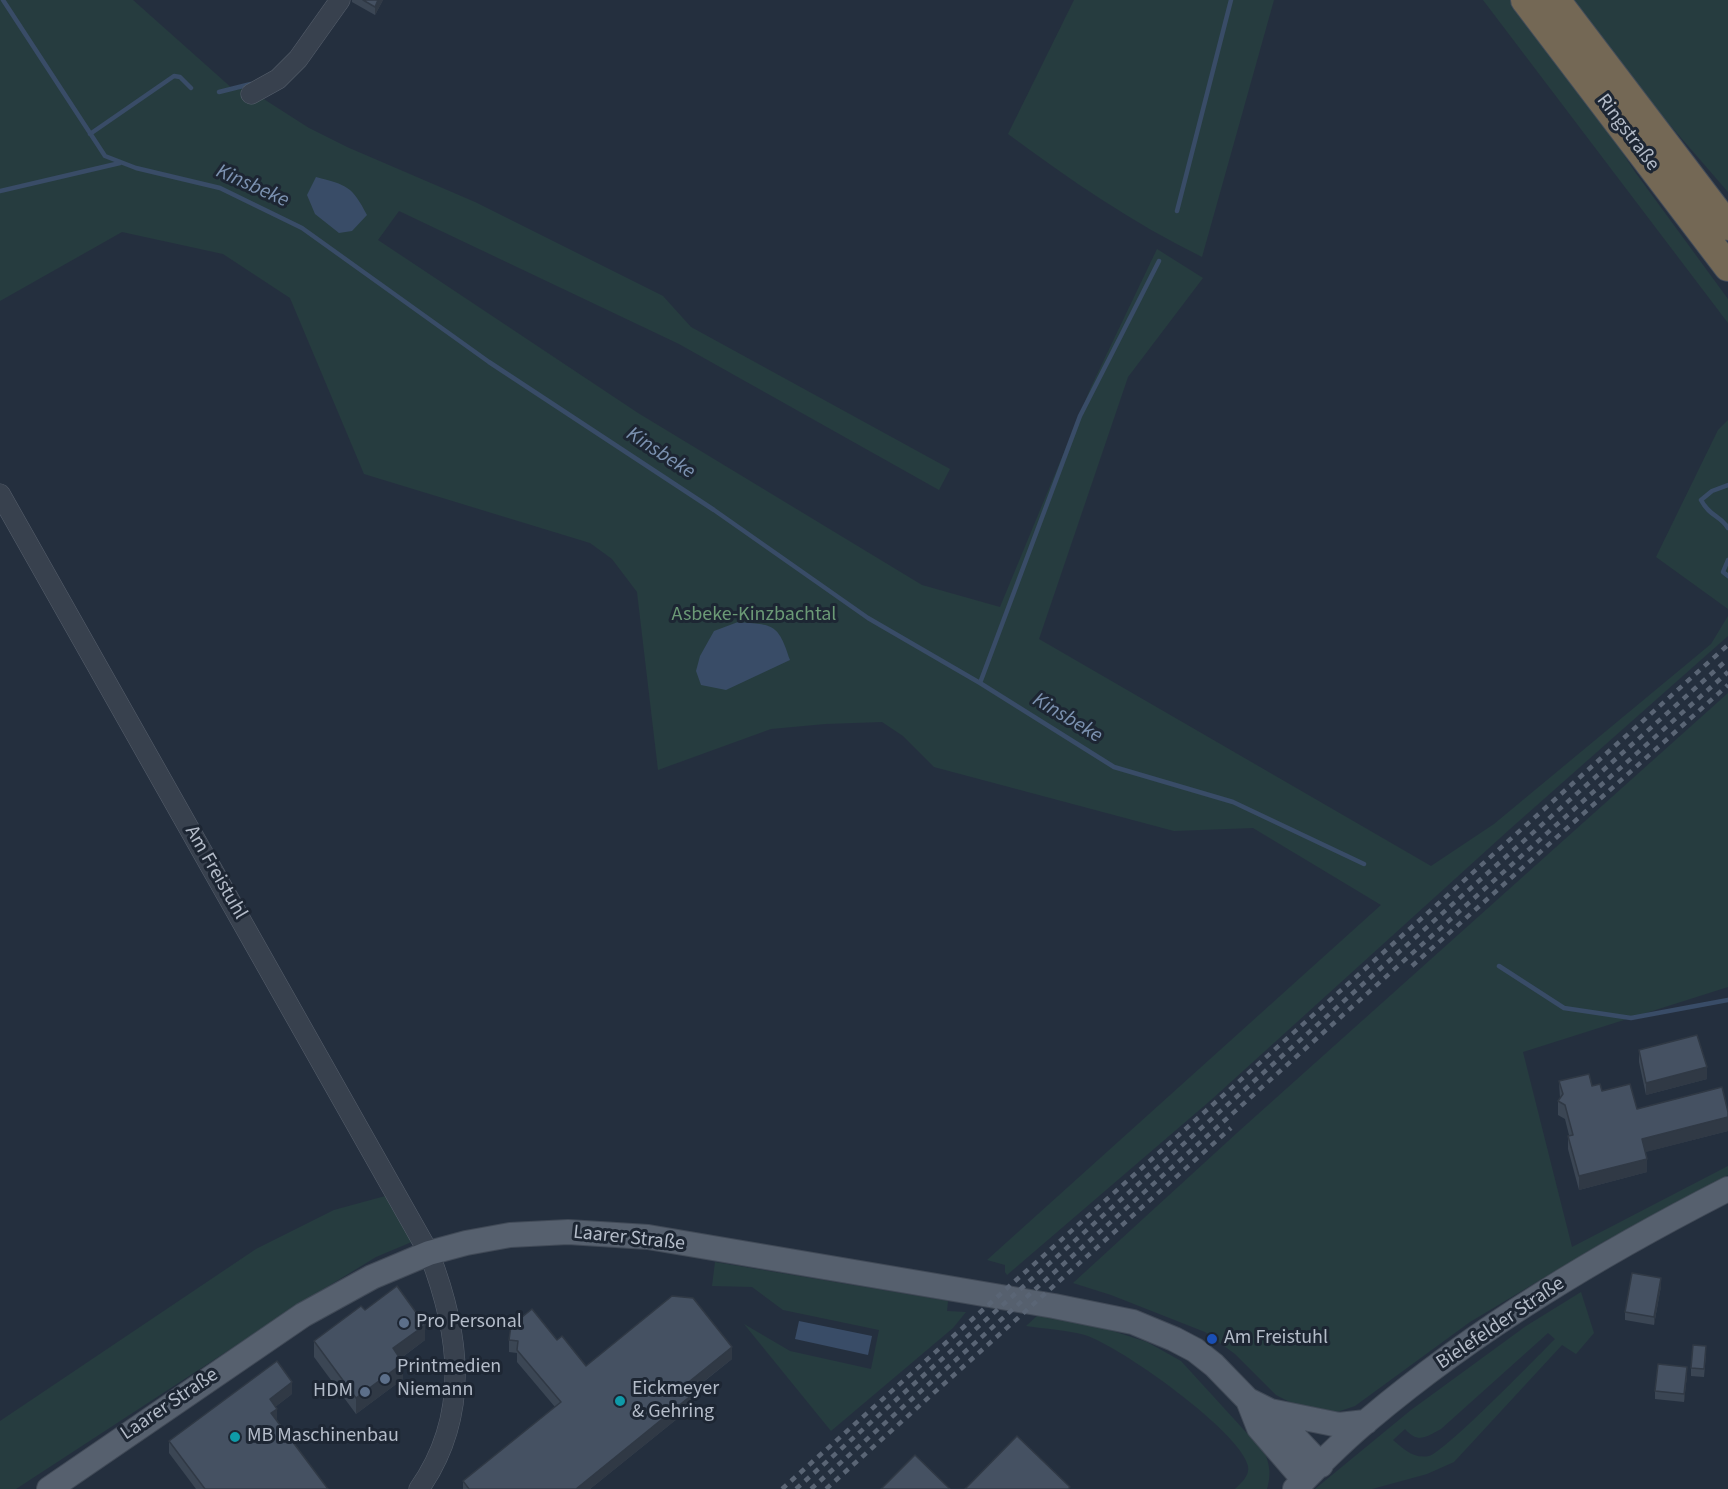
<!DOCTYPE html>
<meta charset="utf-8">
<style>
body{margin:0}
canvas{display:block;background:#242f3e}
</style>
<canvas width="1728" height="1489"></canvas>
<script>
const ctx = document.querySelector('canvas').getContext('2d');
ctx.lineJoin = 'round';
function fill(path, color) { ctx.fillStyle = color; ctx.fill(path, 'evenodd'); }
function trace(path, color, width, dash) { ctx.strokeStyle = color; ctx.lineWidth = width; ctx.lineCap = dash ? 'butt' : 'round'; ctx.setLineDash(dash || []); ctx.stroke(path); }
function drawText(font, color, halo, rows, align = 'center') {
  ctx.font = font + ' "Source Sans 3",sans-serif'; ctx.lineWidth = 6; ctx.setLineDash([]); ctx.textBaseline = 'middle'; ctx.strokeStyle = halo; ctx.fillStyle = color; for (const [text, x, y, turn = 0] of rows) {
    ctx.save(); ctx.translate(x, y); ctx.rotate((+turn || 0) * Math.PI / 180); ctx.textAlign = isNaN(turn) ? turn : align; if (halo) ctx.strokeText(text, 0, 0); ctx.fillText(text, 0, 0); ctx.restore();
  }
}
fill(new Path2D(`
 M0,0H133L234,90L245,88L248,82L259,96L309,128L347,147L475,202L663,296L691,327L950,469L939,490L679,344L399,211L378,240L638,413L922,585L1000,607L1091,387L1157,249L1203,278L1128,377L1039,639L1431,866L1494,824L1711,644L1728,616V636L1510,829L1211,1100L1007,1275L1005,1272V1265L987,1260L1381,905L1253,828L1174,831L934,767L903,736L882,722L825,724L771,729L658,770L637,592L612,559L590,543L364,474L290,298L223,254L122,232L0,301Z
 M1074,0H1274L1202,257C1133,223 1070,180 1008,134Z
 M1483,0H1511L1591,104L1635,172L1728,299V323Z
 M1569,0H1728V192L1617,64Z
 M1728,420V609L1656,557L1718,430Z
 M1728,693V987L1523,1052L1572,1247L1728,1166V1175L1605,1241L1470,1322L1355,1406L1337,1412L1313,1414L1276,1395L1235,1354L1205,1332L1111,1295L1073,1283L1238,1132Z
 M389,1195L414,1241L376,1257L304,1301L16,1489H0V1421L256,1249L334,1210Z
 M715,1262L948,1301L947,1311L966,1312L953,1328L831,1431L744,1324L790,1351L871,1369L879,1330L783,1310L752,1287L712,1286Z
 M1581,1292L1594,1333L1576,1354L1562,1345L1454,1462L1427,1474L1372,1489H1315L1411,1410L1526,1326ZM1548,1333L1555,1339C1538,1356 1444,1453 1429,1456C1413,1459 1404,1449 1393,1440L1405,1429C1418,1444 1426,1437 1441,1429Z
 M1038,1315L1088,1323L1147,1342L1181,1361L1265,1453C1270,1467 1271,1475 1267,1489H1235C1241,1483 1250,1476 1248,1466C1241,1432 1120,1346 1085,1335C1067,1330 1045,1329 1026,1326Z`), '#263c3f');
fill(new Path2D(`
 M316,177C347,185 352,186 367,215L352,231L339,233L315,214L307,195Z
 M738,622C774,625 778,623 790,660L726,690L701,685L696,671L700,656L714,631Z
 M799,1321L872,1336L868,1355L795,1339Z`), '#394c67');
trace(new Path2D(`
 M3,0L105,156L136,168L220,188L302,228L489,362L714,510L868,618L980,683L1114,767L1233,802L1364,864
 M219,92L251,84
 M90,134L174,76L180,77L191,88
 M0,191L120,163
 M1177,211L1231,0
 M1728,485L1712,491L1701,500C1710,517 1720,515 1728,528
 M1728,560L1723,572L1728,576
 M980,683L1080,416L1159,261
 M1499,966L1564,1008L1631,1018L1728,1000`), '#394c67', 4.5);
const minor = new Path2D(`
 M251,94L278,79L298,59L340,0
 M0,494L429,1253C460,1333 471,1415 419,1489`);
const major = new Path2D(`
 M1248,1400L1270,1411L1321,1465
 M1270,1411L1339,1425L1366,1422
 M49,1489L303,1315L372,1277L429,1253L466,1243L510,1235L568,1232L648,1237L1054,1306L1133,1322L1174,1339L1195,1350L1214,1365L1248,1400L1259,1428L1304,1480
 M1295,1489C1318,1466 1342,1441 1368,1420C1477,1328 1601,1254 1728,1189`);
const highway = new Path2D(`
 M1525,0L1728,267
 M1556,0L1728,226`);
trace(minor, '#565f6c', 21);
trace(major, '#414a57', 26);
trace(highway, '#434c59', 30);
trace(minor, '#38414e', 20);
trace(major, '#56606e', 24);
trace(highway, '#746855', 28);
trace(new Path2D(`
 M1412,966L1728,685
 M782,1489L1728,645
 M796,1489L1728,659
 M811,1489L1728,672
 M826,1489L1231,1128`), '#5a6575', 4.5, [6, 6]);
fill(new Path2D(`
 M352,0H383L375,15L352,2Z
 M1639,1050L1707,1079L1646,1095L1639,1062Z
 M1559,1081L1592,1086L1637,1109L1728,1131L1645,1152L1647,1172L1579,1190L1568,1149V1136L1569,1135L1565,1119L1558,1115V1101L1560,1098Z
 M1661,1286L1654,1325L1625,1320V1312Z
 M365,1310L425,1340L400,1359L403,1379L356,1414L314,1357V1341Z
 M509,1340H557L586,1366L732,1359L691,1392L693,1406L590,1489H463V1481L555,1407L517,1362V1353L509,1352Z
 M1706,1354L1704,1377L1691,1376V1368Z
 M1687,1375L1684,1402L1655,1399V1391Z
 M292,1394L275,1407L277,1420L328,1489H196L169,1453V1441Z`), '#3b4654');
fill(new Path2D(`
 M378,0H383L375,15V7Z
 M1707,1067V1079L1646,1095V1083Z
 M1728,1117V1131L1642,1153V1139Z
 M1647,1159V1172L1579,1190V1176Z
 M1661,1278V1286L1654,1325V1317Z
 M425,1325V1340L393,1364V1348Z
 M732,1347V1359L685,1396V1385Z
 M403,1363V1379L356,1414V1398Z
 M1687,1367V1375L1684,1402V1394Z
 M292,1382V1394L270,1411V1399Z
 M693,1394V1406L590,1489H576Z
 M277,1409V1421L271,1413Z`), '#303945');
const building = new Path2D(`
 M363,0H378L375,7Z
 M1697,1035L1707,1067L1646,1083L1639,1050Z
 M1589,1074L1592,1086L1600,1084L1602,1091L1630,1084L1637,1109L1722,1087L1728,1112V1117L1642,1139L1647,1159L1579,1176L1568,1136L1573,1135L1565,1105L1558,1101L1563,1094L1559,1081Z
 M1632,1273L1661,1278L1654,1317L1625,1312Z
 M397,1286L425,1325L393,1348L403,1363L356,1398L314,1341L361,1306L365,1310Z
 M672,1296L693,1298L732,1347L685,1385L693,1394L576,1489H469L463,1481L561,1402L517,1350L518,1341L509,1340L511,1326L532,1309L557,1340L562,1336L586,1366Z
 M1693,1345L1706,1346L1704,1369L1691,1368Z
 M277,1361L292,1382L270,1399L277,1409L271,1413L328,1489H205L169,1441Z
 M1658,1364L1687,1367L1684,1394L1655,1391Z
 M1017,1436L1070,1487L1068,1489H965Z
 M915,1455L950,1489H881Z`);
fill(building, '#455162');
trace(building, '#303945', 1.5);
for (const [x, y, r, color] of [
 [404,1323,6,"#5c6f8a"],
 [1212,1339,6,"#1a4fb4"],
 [385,1379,6,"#5c6f8a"],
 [365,1392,6,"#5c6f8a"],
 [620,1401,6,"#0f9aa8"],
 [235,1437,6,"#0f9aa8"]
]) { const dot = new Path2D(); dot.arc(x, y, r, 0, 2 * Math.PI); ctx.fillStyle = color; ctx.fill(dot); trace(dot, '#1d2633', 2); }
drawText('20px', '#b4bcc9', '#1d2633', [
 ["Ringstraße",1627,133,53],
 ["Am Freistuhl",215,873,60],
 ["Laarer Straße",629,1239,6],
 ["Bielefelder Straße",1501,1324,-34],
 ["Laarer Straße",170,1405,-34]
]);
drawText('20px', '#6b9a76', '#1d2633', [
 ["Asbeke-Kinzbachtal",754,616]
]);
drawText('20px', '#b4bcc9', '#1d2633', [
 ["Pro Personal",416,1323],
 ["Am Freistuhl",1224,1339],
 ["Printmedien",397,1368],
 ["Niemann",397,1391],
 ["Eickmeyer",632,1390],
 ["& Gehring",632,1413],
 ["HDM",353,1392,"right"],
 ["MB Maschinenbau",247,1437]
], 'left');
drawText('italic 21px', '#7c92b1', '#1d2633', [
 ["Kinsbeke",252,187,24],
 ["Kinsbeke",660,454,33],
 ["Kinsbeke",1067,719,31]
]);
</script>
